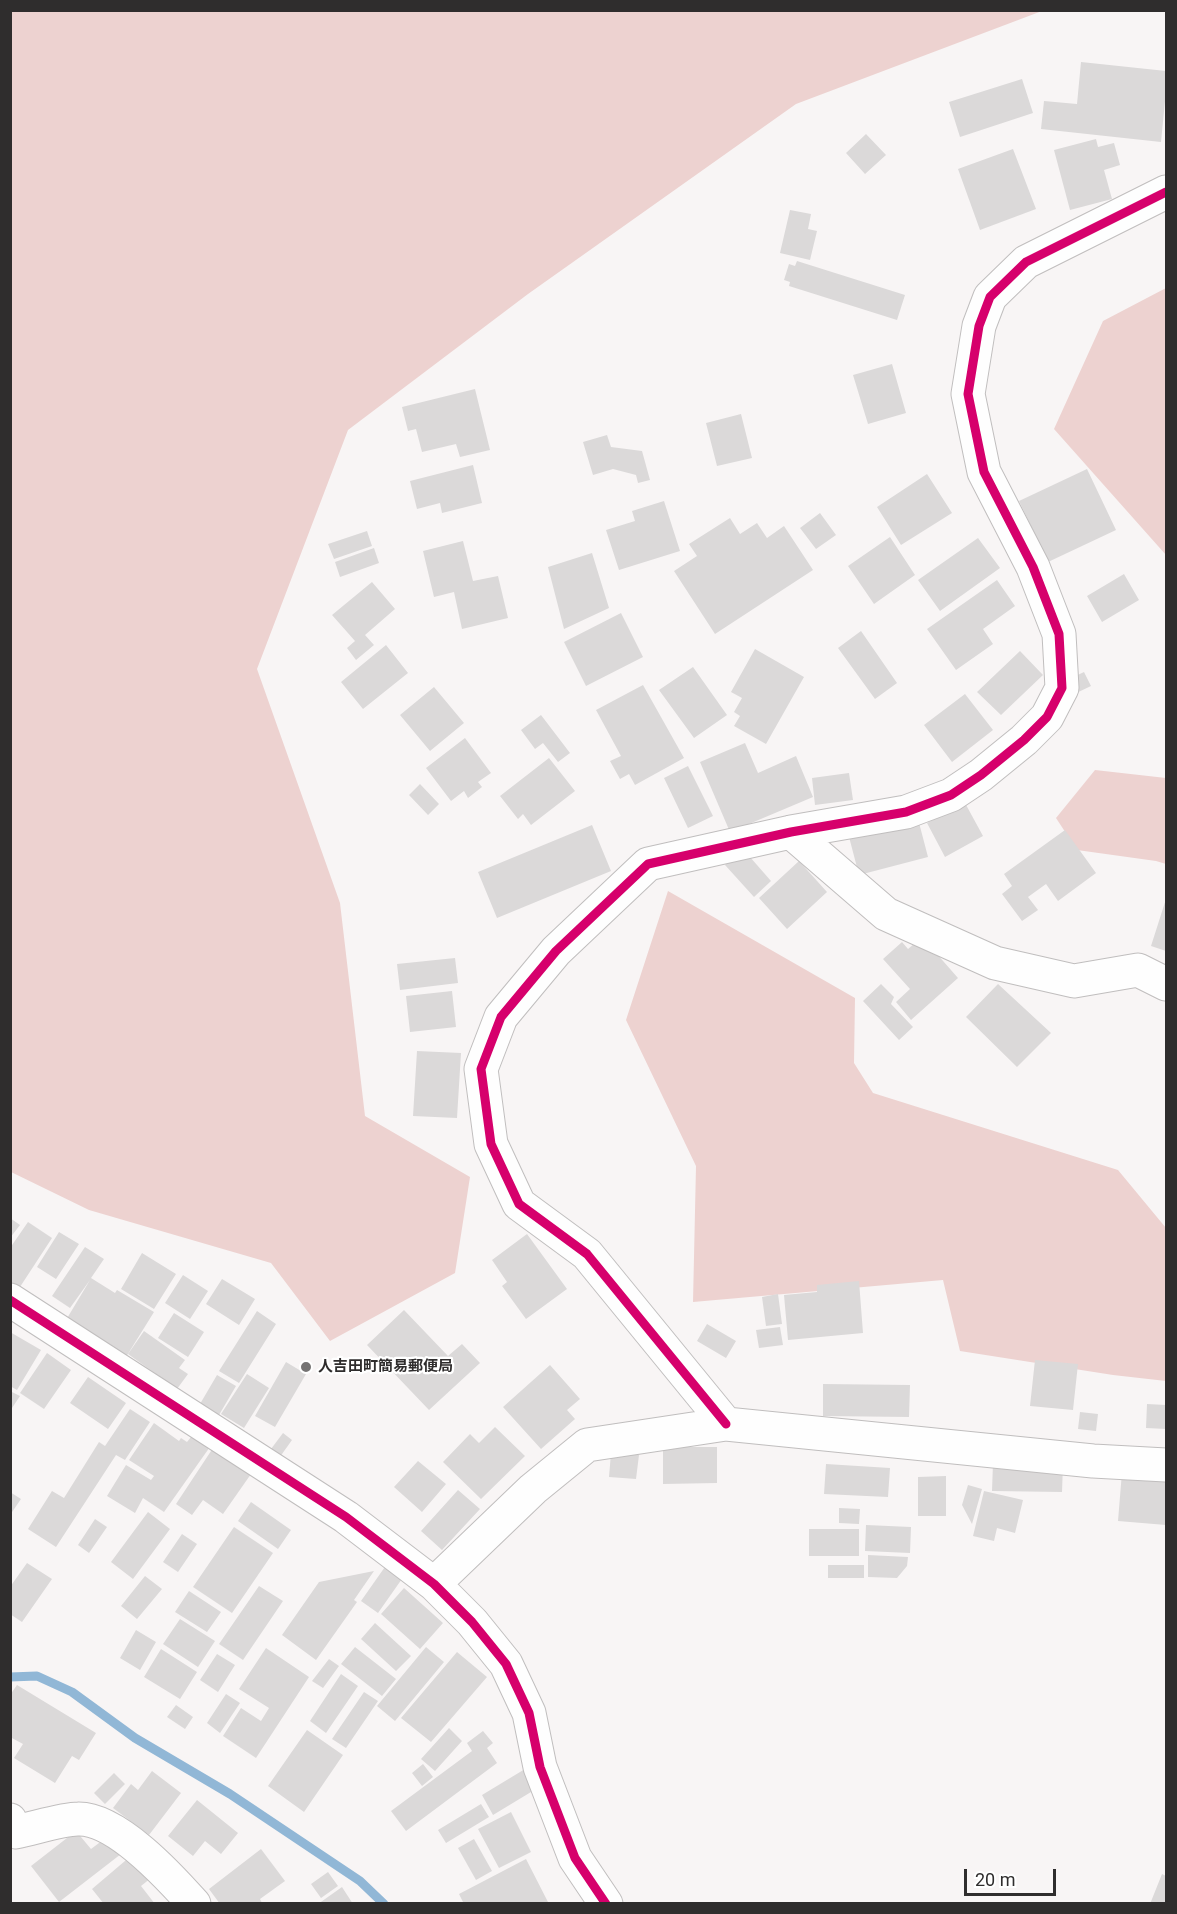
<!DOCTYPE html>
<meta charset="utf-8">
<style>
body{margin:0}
#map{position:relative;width:1177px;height:1914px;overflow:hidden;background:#f8f5f5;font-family:Roboto,sans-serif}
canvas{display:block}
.frame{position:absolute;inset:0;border:12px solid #2f2d2d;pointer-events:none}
.scale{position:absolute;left:964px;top:1869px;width:92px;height:27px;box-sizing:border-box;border:3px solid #2f2d2d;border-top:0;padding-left:8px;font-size:18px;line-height:21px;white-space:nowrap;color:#2f2d2d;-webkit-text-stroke:4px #fff;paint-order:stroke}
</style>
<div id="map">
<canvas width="1177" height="1914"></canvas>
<div class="frame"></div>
<div class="scale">20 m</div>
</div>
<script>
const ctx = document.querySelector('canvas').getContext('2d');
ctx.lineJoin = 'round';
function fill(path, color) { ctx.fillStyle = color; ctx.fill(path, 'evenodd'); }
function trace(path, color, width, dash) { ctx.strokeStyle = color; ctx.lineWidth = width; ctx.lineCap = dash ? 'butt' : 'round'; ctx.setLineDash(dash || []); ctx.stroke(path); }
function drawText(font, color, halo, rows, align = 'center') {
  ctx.font = font + ' Roboto,"Noto Sans JP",sans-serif'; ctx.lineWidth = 4.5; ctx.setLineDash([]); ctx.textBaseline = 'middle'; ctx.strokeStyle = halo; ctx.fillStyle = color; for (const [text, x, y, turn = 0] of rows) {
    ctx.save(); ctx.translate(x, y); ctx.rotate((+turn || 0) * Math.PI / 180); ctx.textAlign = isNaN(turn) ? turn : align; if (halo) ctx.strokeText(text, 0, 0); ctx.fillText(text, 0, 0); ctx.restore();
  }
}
fill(new Path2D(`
 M10,11H1042L796,104L528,294L348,430L257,669L340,903L365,1116L470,1177L455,1273L330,1341L271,1263L89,1210L11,1172Z
 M1166,288V555L1054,429L1103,321Z
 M1095,770L1166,778V864L1156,861L1077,850L1056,818Z
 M668,891L855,998L854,1063L873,1093L1118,1170L1166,1228V1381L1113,1375L960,1351L943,1280L693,1302L696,1166L626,1020Z`), '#edd2d0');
trace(new Path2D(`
 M10,1677L37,1676L72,1692L135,1738L230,1794L360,1881L384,1904`), '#91b7d6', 9);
fill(new Path2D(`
 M1081,62L1166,71V91L1161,142L1041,129L1044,101L1077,104Z
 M1022,79L1033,113L960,137L949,102Z
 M866,134L886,155L865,174L846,153Z
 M1096,139L1098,147L1114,143L1120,165L1104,170L1112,199L1070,210L1054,150Z
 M1013,149L1036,209L980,230L958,169Z
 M790,210L811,214L808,229L817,231L810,260L780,253Z
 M797,261L905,295L897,320L789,286L790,282L784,280L789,264L795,266Z
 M892,364L906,413L868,424L853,375Z
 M475,389L490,450L460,457L456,444L422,452L416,429L408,431L402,407Z
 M741,414L752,458L717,466L706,423Z
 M607,435L611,447L642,451L650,480L638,483L636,475L613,469L593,475L583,442Z
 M473,465L482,503L442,513L440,503L417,509L410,481Z
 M1087,469L1116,530L1048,562L1019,501Z
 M927,474L952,513L901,545L877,507Z
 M664,501L680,551L619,570L606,530L635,521L632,511Z
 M820,513L836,535L816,549L800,528Z
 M730,518L740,534L757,523L767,538L784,526L813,570L715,634L674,571L697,556L689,544Z
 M367,531L372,546L334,559L328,544Z
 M890,537L915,575L874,604L848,566Z
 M978,538L1000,568L940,611L918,580Z
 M463,541L473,581L498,576L508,618L462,629L454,592L434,597L423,551Z
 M374,548L379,563L340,577L335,562Z
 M592,553L609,608L564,629L548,567Z
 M1124,574L1139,600L1102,622L1087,596Z
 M997,580L1015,606L983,629L993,644L956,670L927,629Z
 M372,582L395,609L365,635L374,645L356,660L347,648L355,641L332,615Z
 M621,613L643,657L586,686L564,642Z
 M861,631L897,683L875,699L838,648Z
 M386,645L408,673L363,709L341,682Z
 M755,649L804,677L766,744L734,726L740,716L734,712L742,698L731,692Z
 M1020,651L1043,675L1001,715L977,692Z
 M693,667L727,715L694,738L659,690Z
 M1084,672L1091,686L1070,696L1063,682Z
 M643,685L684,758L635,785L629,774L620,779L610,761L621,756L596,710Z
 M434,687L464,723L430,751L400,715Z
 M965,694L993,730L952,762L924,725Z
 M541,715L570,753L558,762L543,743L535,749L521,730Z
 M465,738L491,773L478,782L482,787L468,798L464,791L451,801L426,768Z
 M745,743L758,773L796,756L813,797L730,832L700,762Z
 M549,758L575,791L531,825L523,814L518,819L500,796Z
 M688,766L713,816L688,828L664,778Z
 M849,773L853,800L815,805L812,778Z
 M420,784L439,804L428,815L409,795Z
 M965,803L983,836L945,857L927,823Z
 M917,815L928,857L859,875L848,833Z
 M592,825L611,871L497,918L478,872Z
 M1065,830L1096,873L1058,901L1046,884L1028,897L1038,910L1022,921L1002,894L1012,886L1004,874Z
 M743,849L771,881L754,897L725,865Z
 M799,861L827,892L787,929L759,898Z
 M1166,899V951L1151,946Z
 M922,937L958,978L911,1020L896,1002L910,989L883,959L902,942L908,949Z
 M455,958L458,983L400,990L397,964Z
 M881,984L894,997L891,1004L913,1027L899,1040L863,1001Z
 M998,984L1051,1033L1017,1067L966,1017Z
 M452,991L456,1027L410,1032L406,996Z
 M417,1051L461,1053L457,1118L413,1116Z
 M10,1218L20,1225L10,1238Z
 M28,1222L52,1238L18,1290L10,1286V1248Z
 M59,1232L79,1244L56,1279L37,1267Z
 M527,1234L567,1289L526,1319L502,1286L507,1282L492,1260Z
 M85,1247L104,1259L91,1278L115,1293L117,1290L154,1312L126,1357L66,1320L90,1280L70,1308L52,1296Z
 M142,1253L176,1274L154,1309L121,1289Z
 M183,1275L208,1291L190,1319L165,1303Z
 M222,1279L255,1299L239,1325L206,1304Z
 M859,1281L863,1333L788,1340L784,1295L817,1292V1285Z
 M778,1294L782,1324L766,1326L762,1297Z
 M404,1310L448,1356L462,1344L480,1363L429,1410L367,1345Z
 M257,1311L276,1324L239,1383L219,1371Z
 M174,1313L204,1332L188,1357L158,1338Z
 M707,1324L736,1341L726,1358L697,1341Z
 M780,1327L783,1345L759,1348L756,1330Z
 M144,1331L185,1360L179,1368L188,1374L177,1389L128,1354Z
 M10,1332L41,1350L17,1390L10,1386Z
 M47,1353L71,1370L44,1409L20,1393Z
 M1035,1360L1078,1364L1073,1410L1030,1406Z
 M286,1362L306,1374L275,1427L255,1416Z
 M550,1365L580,1399L567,1410L575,1419L541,1449L503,1407Z
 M247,1374L269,1388L244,1428L221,1414Z
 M217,1375L236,1386L219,1415L200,1404Z
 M88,1377L126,1403L108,1429L70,1403Z
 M823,1384L910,1385L909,1417L823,1416Z
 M10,1391L20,1396L10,1411Z
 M1147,1404L1166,1405V1429L1146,1428Z
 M130,1409L150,1422L125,1460L116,1455L56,1547L28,1529L52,1491L64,1498L99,1442L105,1446Z
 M1080,1412L1098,1414L1096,1431L1078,1429Z
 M154,1423L179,1441L181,1438L187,1442L195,1432L212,1444L164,1512L143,1498L135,1513L107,1496L126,1465L151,1480L154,1476L129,1460Z
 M495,1427L525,1456L481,1499L443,1462L470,1434L479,1443Z
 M283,1433L292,1440L277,1461L268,1453Z
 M663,1447H717V1483L663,1484Z
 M213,1448L251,1474L223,1514L203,1500L192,1515L176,1504Z
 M611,1453L639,1455L636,1479L609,1477Z
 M418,1461L446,1484L422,1512L394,1487Z
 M993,1463L1063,1464L1062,1492L992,1491Z
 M826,1464L890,1468L888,1497L824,1494Z
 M1122,1472L1166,1475V1525L1118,1521Z
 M946,1476V1516H918V1477Z
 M968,1485L982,1489L972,1524L962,1505Z
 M458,1490L480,1509L442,1550L421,1531Z
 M984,1491L1023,1500L1015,1533L997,1528L994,1541L973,1536Z
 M10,1492L21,1499L10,1515Z
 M251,1502L291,1530L278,1549L238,1521Z
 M839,1508L860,1509L859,1524L839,1523Z
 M148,1512L170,1529L133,1579L111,1562Z
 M95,1519L107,1527L89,1553L78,1545Z
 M866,1525L911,1527L910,1553L865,1551Z
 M234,1527L273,1553L232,1613L193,1587Z
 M809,1529H859V1556H809Z
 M182,1534L197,1544L178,1572L163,1562Z
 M868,1555L908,1557L907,1566L897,1578L868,1577Z
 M27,1563L52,1579L22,1622L10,1614V1587Z
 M387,1564L404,1576L378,1613L361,1601Z
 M828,1565H864V1578H828Z
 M374,1571L354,1600L357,1602L316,1660L282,1635L319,1582Z
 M145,1576L162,1589L137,1619L121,1606Z
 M259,1586L283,1601L243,1660L219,1644Z
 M404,1588L443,1623L420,1649L381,1614Z
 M189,1591L221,1612L207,1632L175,1612Z
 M180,1619L215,1641L198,1667L163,1644Z
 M375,1623L411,1656L396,1671L361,1639Z
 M136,1630L156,1642L140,1670L120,1658Z
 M355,1647L396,1679L382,1696L341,1664Z
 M426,1647L444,1662L395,1721L377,1706Z
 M266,1648L309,1677L256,1758L223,1736L241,1708L261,1721L269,1708L239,1689Z
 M161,1649L197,1672L180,1699L144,1677Z
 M457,1652L487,1677L431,1742L401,1718Z
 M217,1654L235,1665L218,1692L200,1680Z
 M329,1659L339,1666L323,1688L312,1681Z
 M341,1674L358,1686L326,1733L310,1721Z
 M17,1685L96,1733L79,1760L72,1756L55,1783L14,1758L23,1744L10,1737L12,1719L10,1718V1695Z
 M364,1692L378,1701L346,1748L332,1739Z
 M226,1694L240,1703L220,1733L207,1723Z
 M176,1705L193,1717L185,1729L167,1717Z
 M449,1728L462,1741L435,1771L421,1759Z
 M307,1730L343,1755L304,1812L268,1786Z
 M483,1731L493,1743L487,1748L497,1763L406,1831L391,1811L472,1751L467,1743Z
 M423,1764L433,1777L422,1786L412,1773Z
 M525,1769L536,1789L493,1815L482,1795Z
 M152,1771L181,1793L149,1835L113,1808L131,1784L138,1790Z
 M114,1773L125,1784L105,1804L94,1793Z
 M197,1800L238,1833L221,1854L205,1841L193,1856L168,1836Z
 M481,1804L489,1817L446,1843L438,1830Z
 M511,1812L531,1852L499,1868L478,1829Z
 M76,1831L91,1849L107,1837L121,1854L59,1902L31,1866Z
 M474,1839L492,1871L476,1880L458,1848Z
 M261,1849L285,1881L260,1899L262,1903L261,1904H220L209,1889Z
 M132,1855L151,1878L141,1886L155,1904H104L92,1889Z
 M526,1859L549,1904H464L459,1894Z
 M328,1872L338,1886L321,1898L311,1884Z
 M1162,1874L1166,1876V1904H1150Z
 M342,1887L353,1904H318Z`), '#dbd9d9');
const minor = new Path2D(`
 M791,832L886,914L995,963L1074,981L1138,970L1166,984
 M10,1300L346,1517L434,1584L472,1622L506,1664L529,1713L540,1767L575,1858L606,1904
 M726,1424L587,1254L519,1204L491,1144L481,1069L501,1017L556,951L648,864L791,832L906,812L951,795L981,775L1024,740L1047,717L1062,688L1059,634L1033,567L984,472L968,394L979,326L990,297L1026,262L1166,192
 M434,1584L533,1489L587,1445L726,1424L1093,1461L1166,1465
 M10,1820L15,1832C32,1829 62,1819 78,1819C116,1818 170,1877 194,1904`);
trace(minor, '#c0bebe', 35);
trace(minor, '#fefefe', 33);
trace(new Path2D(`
 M10,1300L346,1517L434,1584L472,1622L506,1664L529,1713L540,1767L575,1858L606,1904
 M726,1424L587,1254L519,1204L491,1144L481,1069L501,1017L556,951L648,864L791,832L906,812L951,795L981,775L1024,740L1047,717L1062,688L1059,634L1033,567L984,472L968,394L979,326L990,297L1026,262L1166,192`), '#d6006c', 9);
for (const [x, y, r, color] of [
 [306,1367,6,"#757373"]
]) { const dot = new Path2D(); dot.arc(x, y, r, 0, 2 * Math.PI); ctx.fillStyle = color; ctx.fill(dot); trace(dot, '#fff', 2); }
drawText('bold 15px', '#2f2d2d', '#fff', [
 ["人吉田町簡易郵便局",318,1367]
], 'left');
</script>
